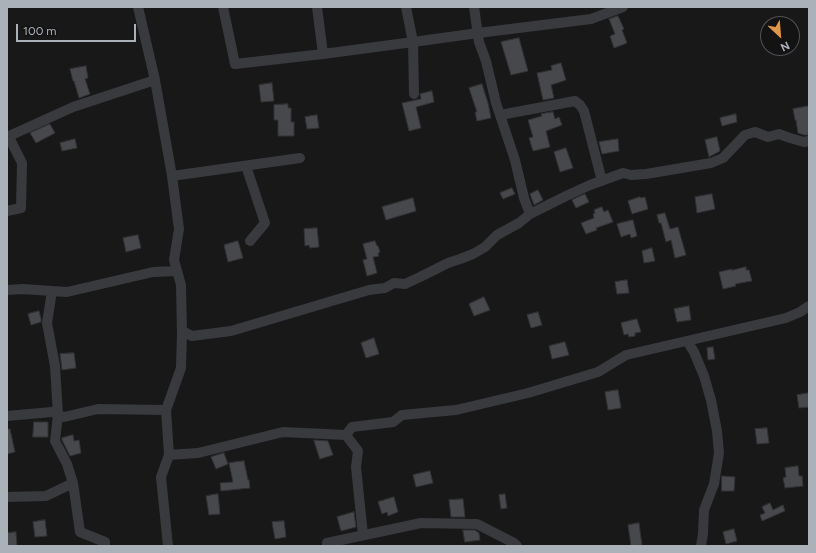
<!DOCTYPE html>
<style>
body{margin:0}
#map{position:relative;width:816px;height:553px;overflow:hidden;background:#181819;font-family:Figtree,sans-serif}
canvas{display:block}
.frame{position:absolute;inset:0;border:8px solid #abb1b8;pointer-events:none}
.north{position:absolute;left:760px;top:16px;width:40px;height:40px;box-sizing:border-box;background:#131314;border:1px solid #505256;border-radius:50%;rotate:154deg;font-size:11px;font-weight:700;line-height:16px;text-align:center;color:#abb1b8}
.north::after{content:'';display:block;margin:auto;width:14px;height:18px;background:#e19748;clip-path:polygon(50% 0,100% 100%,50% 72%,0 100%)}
.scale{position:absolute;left:16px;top:24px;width:120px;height:18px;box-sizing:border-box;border:2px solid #abb1b8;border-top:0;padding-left:5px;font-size:12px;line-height:14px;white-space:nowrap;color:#abb1b8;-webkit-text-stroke:3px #131314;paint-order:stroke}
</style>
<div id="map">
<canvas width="816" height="553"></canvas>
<div class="frame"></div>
<div class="north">N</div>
<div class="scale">100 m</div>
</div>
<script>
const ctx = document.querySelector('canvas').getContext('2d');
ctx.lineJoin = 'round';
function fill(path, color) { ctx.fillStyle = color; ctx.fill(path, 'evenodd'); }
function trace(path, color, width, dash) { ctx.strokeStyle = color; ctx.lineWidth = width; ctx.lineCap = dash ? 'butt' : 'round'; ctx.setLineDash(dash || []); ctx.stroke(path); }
const building = new Path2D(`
 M618,16L624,29L622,30L627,43L614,48L610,36L615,34L609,19Z
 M519,38L528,71L511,75L501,42Z
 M561,63L566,80L551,85L554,98L543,100L537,73L552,70L551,66Z
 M86,66L88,78L85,79L90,94L79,98L74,81H73L70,69Z
 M272,83L274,101L261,102L259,85Z
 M482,84L488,103L491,118L477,121L475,112H477L469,88Z
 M432,91L434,102L416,107L421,128L409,131L402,103L421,99L420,94Z
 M288,104V108H291V122H294V136H278V120H274V105Z
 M809,106V135H804L798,133L796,120H795L793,109Z
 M553,112L555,119L559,117L562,125L546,131L550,147L533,151L529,138L533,137L528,120L542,116L541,114Z
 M736,114L737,122L722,126L720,118Z
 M317,115L319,128L307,129L305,117Z
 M50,124L55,133L36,143L30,133Z
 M717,137L720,151L709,157L705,140Z
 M75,139L77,148L62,151L60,143Z
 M618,139L619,151L602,154L599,142Z
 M566,148L573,168L560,172L554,152Z
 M512,188L515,194L503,199L500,193Z
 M538,190L543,200L534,205L530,194Z
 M585,194L589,202L576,208L572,200Z
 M712,194L715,209L697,213L695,197Z
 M640,197V198L645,197L648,209L632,214L628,201Z
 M413,198L416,211L386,220L382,207Z
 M602,207L604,212L608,210L613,222L596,228L597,230L586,234L581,223L594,218L593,214L595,213L594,210Z
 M665,213L670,229L678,227L686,255L675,258L671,240L666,242L661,223H659L657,215Z
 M633,220L637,236L631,238L630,234L621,237L617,224Z
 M317,228L319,247L310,248L309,245L305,246L304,229Z
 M138,235L141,248L126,252L123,238Z
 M238,241L243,258L228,262L224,245Z
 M375,241L377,246H378L380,252L378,253L379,256L373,257L377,273L367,276L363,260L367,259L363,244Z
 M652,248L655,261L644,263L642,251Z
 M746,267V270H749L752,281L735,284L736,286L723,289L719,272L732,269V270Z
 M627,280L629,293L617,294L615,282Z
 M484,297L490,310L474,316L469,304Z
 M689,306L691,320L677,322L674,309Z
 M39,311L41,319V322L31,325L28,314Z
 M538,312L542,325L531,328L527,315Z
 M637,319L641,332L635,333V336L629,337L628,334L624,335L621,323Z
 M374,338L379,354L366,358L361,343Z
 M565,342L569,355L552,359L549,346Z
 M713,347L715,359L708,360L707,348Z
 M74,353L76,368L62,370L60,354Z
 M618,390L621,408L608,410L605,392Z
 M809,393V407L799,408L797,395Z
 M34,422H48V437H33Z
 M767,428L769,443L757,444L755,429Z
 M7,429H10L15,452L7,454Z
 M73,435L74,441L79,440L81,453L70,456L62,440V438Z
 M314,440L328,441L333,455L320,459Z
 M224,453L228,464L216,469L211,457Z
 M244,461L248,480H249L250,488L221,491L220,483L233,482L229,463Z
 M798,466L799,476H802L803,486L785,488L783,478L786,477L785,468Z
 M430,471L433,483L416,487L413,475Z
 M722,476L735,477L734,491H722Z
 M218,494L220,514L209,515L206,496Z
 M505,494L507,508L501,509L499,495Z
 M394,497L398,512L388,516L387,512L382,514L378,502Z
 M463,499L465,517H451L449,500Z
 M770,503L773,510L783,505L785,511L762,521L760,515L765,513L762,507Z
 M354,512L356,527L341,531L337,517Z
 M45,520L47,536L35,537L33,522Z
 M284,521L286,537L275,539L272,522Z
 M639,523L642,545L631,546L628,525Z
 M734,529L737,541L726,544L723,532Z
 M463,530H475L479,533L480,540L465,542Z
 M16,532L17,546H7V533Z`);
fill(building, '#47484c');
trace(building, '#323235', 1);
trace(new Path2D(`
 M138,7L155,80L172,176L179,229L174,260L181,285L182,334L181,368L166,410L169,455L161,477L168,546
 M223,7L235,64L323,54L317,7
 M406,7L413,42L478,33L591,19L623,7
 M474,7L479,42L486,61L496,103L515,160L524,198L530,214
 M323,54L413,42L414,94
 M500,115L575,101L580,105L584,111L602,181
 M7,137L73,107L155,80
 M246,166L265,223L250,241
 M172,176L300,158
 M7,211L21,208L22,163L9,137
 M7,290L23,289L67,292L153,272L177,271
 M52,291L47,323L55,366L58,415L55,441L67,464L73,483L80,532L105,542V546
 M182,331L192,336L231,331L369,290L385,288L394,283L405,284L420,277L448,263L460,259L473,254L485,247L497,235L519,223L530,214L566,196L590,185L623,173L631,175L646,174L711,163L723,158L745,135L755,132L768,137L779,134L790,138L804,142L809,141
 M687,341L694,352L704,376L711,400L717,431L719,453L714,484L704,510L703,534L701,546
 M7,416L52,412L64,417L98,409L166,410
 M346,435L358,451L356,467L363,535
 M169,455L198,453L283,432L346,435L352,427L393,422L402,415L456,410L528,393L598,372L626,355L786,318L800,312L809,306
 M7,497L46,496L73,483
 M327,546V543L421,523L477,524L514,543L517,546`), '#393a3e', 10);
</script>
